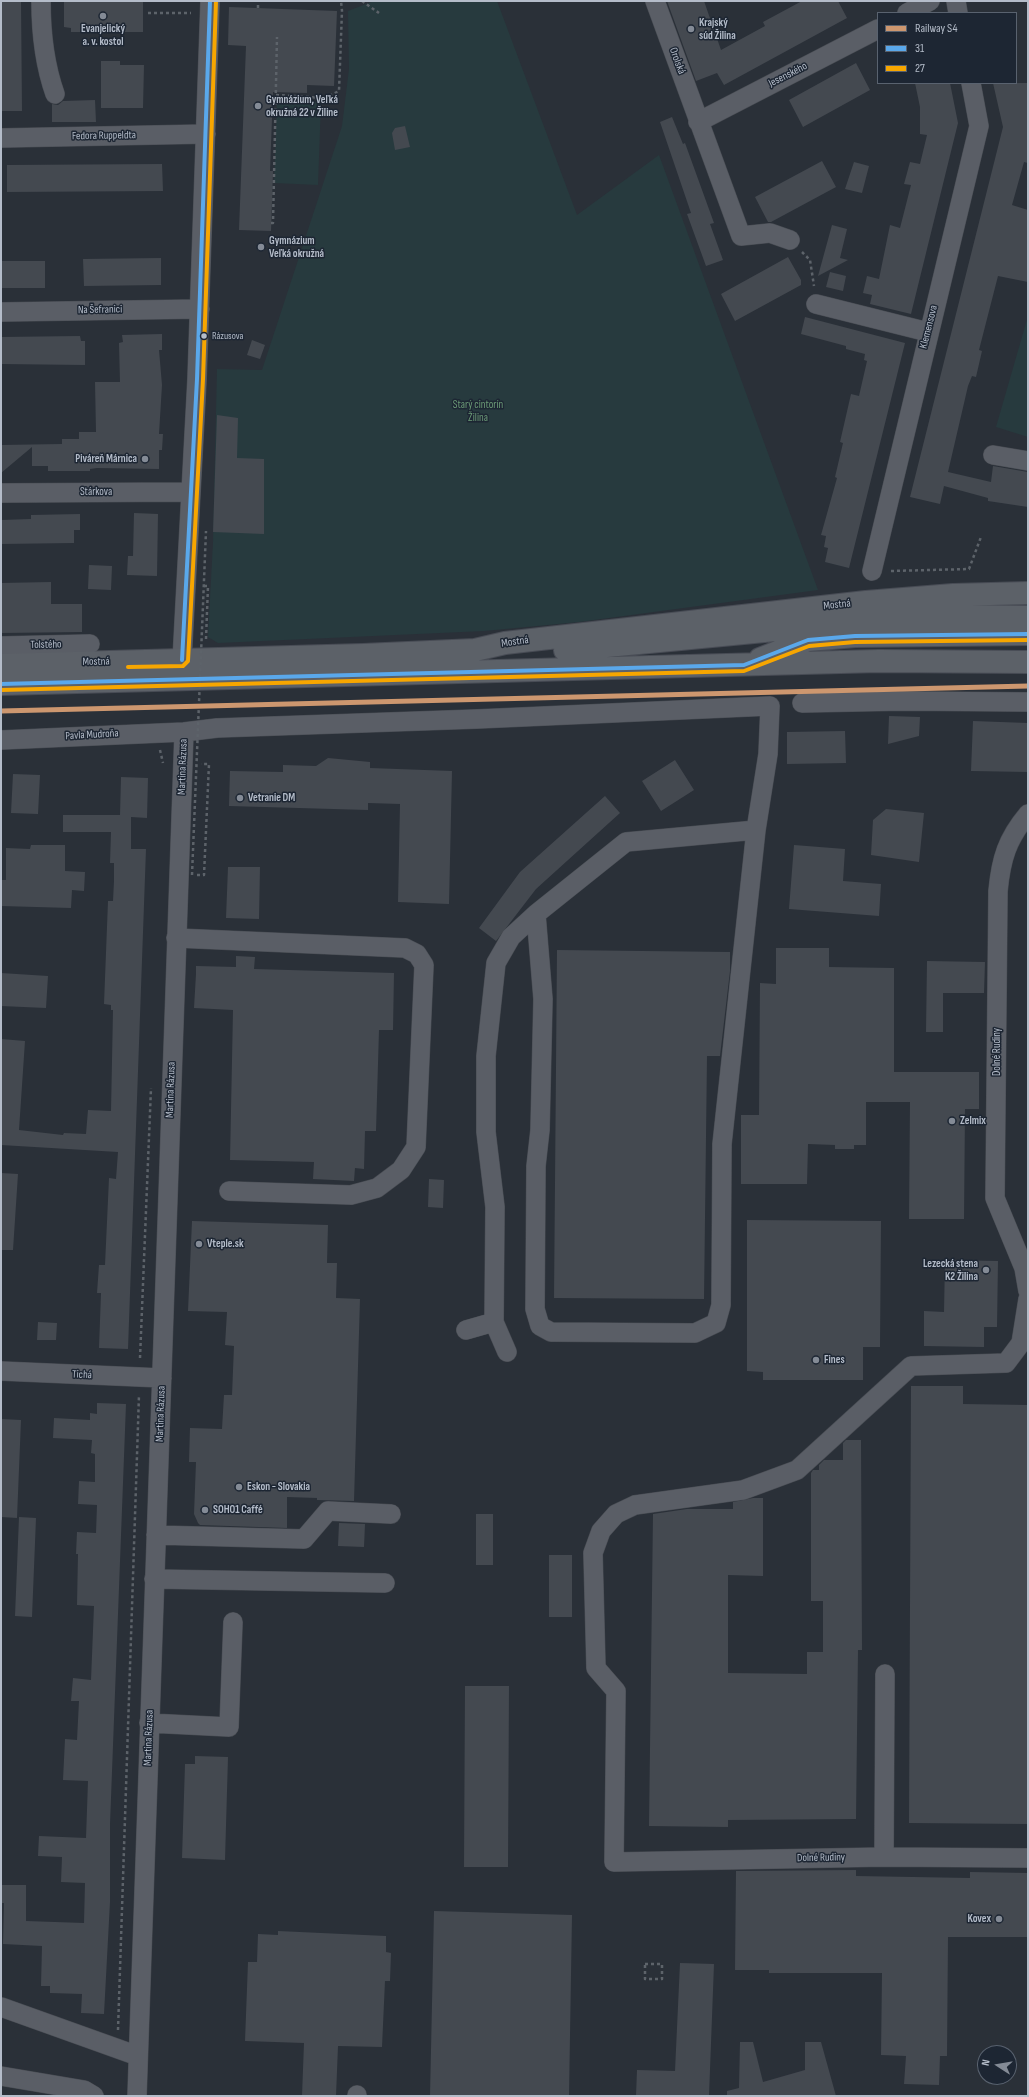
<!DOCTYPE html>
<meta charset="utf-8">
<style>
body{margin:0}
#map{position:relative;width:1029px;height:2097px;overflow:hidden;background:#2a3038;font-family:"Sofia Sans Condensed",sans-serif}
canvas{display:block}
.frame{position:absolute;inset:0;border:2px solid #b4bcc9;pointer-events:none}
.legend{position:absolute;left:877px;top:12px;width:140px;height:72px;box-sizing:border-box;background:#1d2633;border:1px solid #59626f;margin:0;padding:5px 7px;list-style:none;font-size:12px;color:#b4bcc9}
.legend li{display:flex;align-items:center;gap:8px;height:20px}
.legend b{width:20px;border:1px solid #59626f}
.north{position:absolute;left:977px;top:2045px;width:40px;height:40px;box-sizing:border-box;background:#1d2633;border:1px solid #59626f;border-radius:50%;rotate:282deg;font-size:11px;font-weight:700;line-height:16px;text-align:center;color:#b4bcc9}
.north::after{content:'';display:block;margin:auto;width:14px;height:18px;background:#848b96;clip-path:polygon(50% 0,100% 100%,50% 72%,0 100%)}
</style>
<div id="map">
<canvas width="1029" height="2097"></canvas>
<div class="frame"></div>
<ul class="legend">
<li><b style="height:5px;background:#cd976f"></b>Railway S4</li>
<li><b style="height:5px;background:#5aa8eb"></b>31</li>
<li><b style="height:5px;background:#f7a600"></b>27</li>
</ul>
<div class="north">N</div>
</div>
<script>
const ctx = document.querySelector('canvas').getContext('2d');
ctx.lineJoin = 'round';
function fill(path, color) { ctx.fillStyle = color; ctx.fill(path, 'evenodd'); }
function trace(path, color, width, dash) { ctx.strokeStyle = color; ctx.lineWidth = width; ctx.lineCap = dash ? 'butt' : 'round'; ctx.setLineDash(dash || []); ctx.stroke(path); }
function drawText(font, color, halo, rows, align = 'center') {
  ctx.font = font + ' "Sofia Sans Condensed",sans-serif'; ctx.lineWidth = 3; ctx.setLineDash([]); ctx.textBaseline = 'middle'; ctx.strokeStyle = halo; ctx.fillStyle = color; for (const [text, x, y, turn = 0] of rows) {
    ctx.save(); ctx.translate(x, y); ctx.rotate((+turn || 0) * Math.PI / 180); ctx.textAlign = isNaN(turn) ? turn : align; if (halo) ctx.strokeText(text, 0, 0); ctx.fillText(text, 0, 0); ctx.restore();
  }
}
fill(new Path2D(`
 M374,1H497L577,215L659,155L818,590L579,622L484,631L218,643L208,637L213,542L217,369L262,370L342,126L349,69L348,11Z
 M277,100L321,102L318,185L274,183Z
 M1028,316V437L996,427Z`), '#273a3e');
fill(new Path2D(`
 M1,1H21L22,111H1Z
 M64,1H143V32H71V28L64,27Z
 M667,1H704L721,50L765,26L763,22L802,1H838L847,18L724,85L717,73L696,81Z
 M229,7L337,11L334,86L307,85V93L273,92L270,171H273L271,231L239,230L246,46L228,45Z
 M101,61H120V65H144L143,108H101Z
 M856,63L870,90L803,127L789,100Z
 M915,83H950L958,123L911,314L870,304L872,295L863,293L867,276L879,279L890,225L900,228L911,185L904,184L910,162L920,164L927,135L920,134V107Z
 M993,83H1028V163L1024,162L1012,205L1028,210V282L998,276L979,350L982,351L976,377L972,376L968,386L948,472L991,482L993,466L1028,472V507L988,501V498L944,486L940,504L910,497L1003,127Z
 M95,100L96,122H52V104L58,105L63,101Z
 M672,117L683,144L685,143L714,223L710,224L723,260L706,266L687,214L691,213L660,122Z
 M405,126L410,147L395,150L392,133L395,128Z
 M822,161L836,187L771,222H768L755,197Z
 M854,162L869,166L862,193L845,189Z
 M162,164L163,191L7,192V165Z
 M832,225L847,229L840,258L848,260L818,276Z
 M788,257L801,280V285L735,321L721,294Z
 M161,258V285L84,286L83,259Z
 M1,261H45V288H1Z
 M830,272L846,276L843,291L826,287Z
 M805,317L905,343L849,568L825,562L828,548L824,547L826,536L821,535L837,478L835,477L843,443L840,442L851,394L859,396L867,361L864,360L865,354L846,349V346L801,334Z
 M162,334V350H159L162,385L159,434H163L162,450H159V469L97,468L90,469V471H48V466H32V447L1,473V445L62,444V439H79V432H96L95,382H120L119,343L123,342L122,335Z
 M80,336L81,341H85V365L1,364V337Z
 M252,340L265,345L260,359L247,355Z
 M217,415L238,418L237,458L264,459V534L213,532Z
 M134,513L158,514L157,576L127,575L128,556H133Z
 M80,514V530H74V543L1,544V520L31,519V515Z
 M89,565L112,566L111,590L88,589Z
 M51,582V604H82V632L1,633V583Z
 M889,716L920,717L919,736L888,744Z
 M973,721L1028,723V772L971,771Z
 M845,731L846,763L787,764V732Z
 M328,758L370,762V768L452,771L449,904L398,902L400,804L368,803V810L229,806L230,771L283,772V765L316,766Z
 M675,760L694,790L661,811L642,781Z
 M13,774L40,775L38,814L11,813Z
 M121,777L148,778L147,818L131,817V849H146L128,1349L99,1348L101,1293H97L99,1265H105L109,1178L116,1179L118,1152L1,1145V1039L25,1041L19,1130L63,1135L64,1133L86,1134L88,1110L111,1111L113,1010H111V1005L104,1004L108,901H113L114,881V863H110L111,832H63V815H120Z
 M605,796L620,813L536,889L496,941L479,928L520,872Z
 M886,809L924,813L919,862L871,855L873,820Z
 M31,845H65V871L85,872L84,891L72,890L71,908L1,906V880H6V848L30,849Z
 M794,845L845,849L843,881L881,884L879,916L789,909Z
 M228,867H260L259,919L226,918Z
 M776,948H829V967L894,968V1072H979V1109H965L964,1219H909L910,1102H866V1145H854V1149H835V1145L808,1144L807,1184H741V1115H759L760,983L776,984Z
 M557,950L730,952V971L720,1056H707L704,1299L554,1298Z
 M236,956L255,957L254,969L394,973L393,1030H379L376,1131H365L364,1169L355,1168L354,1181L313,1179L314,1162L230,1160L233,1010L194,1008L196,974V966L236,967Z
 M927,961L985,962L984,993H943V1032H926Z
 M1,973L48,976L46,1008L1,1006Z
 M1,1173L18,1174L13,1250H1Z
 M429,1179L444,1180L443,1208L428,1207Z
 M747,1220L881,1221L880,1347H863V1380H763V1372L747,1371Z
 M192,1221L328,1225L327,1263H337L336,1298L360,1299L354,1501L317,1500V1498L287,1497V1528L200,1525L198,1523L194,1514L196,1462H189L190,1428L222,1429L224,1395H232L234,1346L225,1345L227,1312L188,1311Z
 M945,1260L998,1261L997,1327H984V1347L924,1346V1311L944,1312Z
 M38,1322L57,1323L56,1340H37Z
 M911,1386H963V1404L1028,1405V1824L909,1823Z
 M97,1403L126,1404L110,1824V1902L104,2014L81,2013L82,1994L50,1993V1986H41L42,1946L3,1944L4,1903H1V1885H26V1921L84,1923L85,1883L61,1882L62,1857L38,1856L39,1836L86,1838L88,1781L63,1780L65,1739L77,1740L79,1701H71L73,1678L91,1680L94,1606L77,1605L78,1554H76L77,1532L96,1533L97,1505L78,1504L79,1481L95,1482V1454L91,1453L92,1440L53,1438L54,1418L90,1420V1413L97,1414Z
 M1,1419L21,1420L17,1518L1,1517Z
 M846,1440H861L862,1650H858L856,1819L728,1820V1827L649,1826L653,1514L687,1509H733V1502L753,1498H763V1576L728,1575V1673L807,1674V1652H823V1601H811V1473L813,1470H819V1465L824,1460H843V1443Z
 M476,1514H493V1565H476Z
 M19,1517L36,1518L32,1617L15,1616Z
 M339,1523L365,1524L364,1547L338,1546Z
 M549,1555H572V1617H549Z
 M465,1686H509L508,1867H464Z
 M195,1756L228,1757L225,1860L182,1858L185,1764H195Z
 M856,1870V1876L970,1878V1872L1028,1873V1937H948L947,2056H940L939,2085L904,2084L906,2056L881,2055L882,1973H769V1970H735L736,1871Z
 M434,1911L572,1915L569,2096H430Z
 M278,1931L386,1936V1952L391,1953L390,1981H385L382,2047L338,2046L336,2096H302L304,2043L245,2041L248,1962H257L258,1934L278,1935Z
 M680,1963L714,1964L709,2096H636L637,2070L675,2071Z
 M740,2042H753L763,2082L805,2070V2042H821L836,2096H727V2091L739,2088Z`), '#444950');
const minor = new Path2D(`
 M41,1C41,33 44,63 55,94
 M655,1L741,236L770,233L790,240
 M956,1L958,13
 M907,13L930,1
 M698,122L878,29
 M1,138L206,134
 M816,304L928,332
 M1,312L200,309
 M993,455L1028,461
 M1,493L191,492
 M872,571L979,126L971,83
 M1,646L90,644
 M182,660L197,379L210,1
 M802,703L903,701L1028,702
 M1,740L184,732L217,728L477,719L770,706L768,754L756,830L722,1144L721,1305L716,1323L695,1333L551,1332L540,1326L535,1309L536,1166L540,1130L543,999L536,914
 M1028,814C1007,839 1001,859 998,891L995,1198L1024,1268L1028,1291
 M176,938L405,948L417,954L424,965L416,1147L401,1170L377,1188L351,1195L229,1191
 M1028,1299L1021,1343L1006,1363L911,1366L797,1470L743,1490L635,1505L616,1514L601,1531L593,1553L596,1668L616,1691L614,1862L884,1857L1028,1858
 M466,1330L494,1322
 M507,1352L494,1322L495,1207L486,1132V1056L496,963L511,937L536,914L626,842L756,830
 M1,1371L162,1378
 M156,1535L304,1539L328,1511L391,1514
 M154,1579L385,1583
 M149,1723L229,1727L233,1622
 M884,1857L885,1674
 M1,2007L138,2056
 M1,2076L84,2090L94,2096
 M137,2096L184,732
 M357,2096V2095`);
const major = new Path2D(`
 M565,650L869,621L956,616L1028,617
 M760,659L808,640L855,636L1028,634
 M1,665L363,655L475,650L505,643L866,602L953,595L1028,593
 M1,684L879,661L1028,662`);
trace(minor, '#484c53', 20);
trace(major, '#484c55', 24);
trace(new Path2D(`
 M362,1L379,13
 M258,8V1
 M148,13H191
 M276,95L325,98L339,91L342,11L341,1
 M271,223H273L277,37
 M802,252L810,260L814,286
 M891,571L969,569L981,537
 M204,586H208L206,639
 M160,750L163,763
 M197,875H204L209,764H201
 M140,1358L151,1088
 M645,1964H662V1979H645Z
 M118,2030L139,1395`), '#5d636a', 2.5, [3, 3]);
trace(minor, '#5a5e66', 19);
trace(major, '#5c6168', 22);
trace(new Path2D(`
 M192,875L206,531`), '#5d636a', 2.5, [3, 3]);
trace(new Path2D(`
 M182,660L197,379L210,1
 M1,684L744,665L808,640L855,636L1028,634`), '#5aa8eb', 4);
trace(new Path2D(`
 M128,667L183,666L188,661L203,379L216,1
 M1,690L744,671L809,646L855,642L1028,640`), '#f7a600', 4);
trace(new Path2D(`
 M1,711L1028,686`), '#cd976f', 5);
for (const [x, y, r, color] of [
 [103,16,4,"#848b96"],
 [691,29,4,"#848b96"],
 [258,106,4,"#848b96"],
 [261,247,4,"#848b96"],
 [204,336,3.5,"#b4bcc9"],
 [145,459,4,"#848b96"],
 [240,798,4,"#848b96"],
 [952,1121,4,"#848b96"],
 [199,1244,4,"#848b96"],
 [986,1270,4,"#848b96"],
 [816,1360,4,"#848b96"],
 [239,1487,4,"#848b96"],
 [205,1510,4,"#848b96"],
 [999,1919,4,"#848b96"]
]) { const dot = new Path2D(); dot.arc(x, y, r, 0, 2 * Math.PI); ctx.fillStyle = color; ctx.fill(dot); trace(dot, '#1d2633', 1.5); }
drawText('10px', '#b4bcc9', '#1d2633', [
 ["Rázusova",212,336]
], 'left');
drawText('bold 11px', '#b4bcc9', '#1d2633', [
 ["Krajský",699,23],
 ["súd Žilina",699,36],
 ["Evanjelický",103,29,"center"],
 ["a. v. kostol",103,42,"center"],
 ["Gymnázium, Veľká",266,100],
 ["okružná 22 v Žiline",266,113],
 ["Gymnázium",269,241],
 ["Veľká okružná",269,254],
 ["Piváreň Márnica",137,459,"right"],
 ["Vetranie DM",248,798],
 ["Zelmix",960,1121],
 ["Vteple.sk",207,1244],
 ["Lezecká stena",978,1264,"right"],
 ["K2 Žilina",978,1277,"right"],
 ["Fines",824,1360],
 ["Eskon - Slovakia",247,1487],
 ["SOHO1 Caffé",213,1510],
 ["Kovex",991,1919,"right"]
], 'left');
drawText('11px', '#b4bcc9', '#1d2633', [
 ["Orolská",677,61,70],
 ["Jesenského",788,75,-27],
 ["Fedora Ruppeldta",104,136,-1],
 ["Na Šefranici",100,310,-1],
 ["Klemensova",929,327,-76],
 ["Stárkova",96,492],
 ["Mostná",837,605,-6],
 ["Mostná",515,642,-8],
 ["Tolstého",46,645,-1],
 ["Mostná",96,662,-1],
 ["Pavla Mudroňa",92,735,-3],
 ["Martina Rázusa",183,767,-88],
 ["Dolné Rudiny",997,1052,-90],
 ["Martina Rázusa",171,1090,-88],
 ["Tichá",82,1375,2],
 ["Martina Rázusa",161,1414,-88],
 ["Martina Rázusa",149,1738,-88],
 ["Dolné Rudiny",821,1858,-1]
]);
drawText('11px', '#6b9a76', '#1d2633', [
 ["Starý cintorín",478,405],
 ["Žilina",478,418]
]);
</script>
